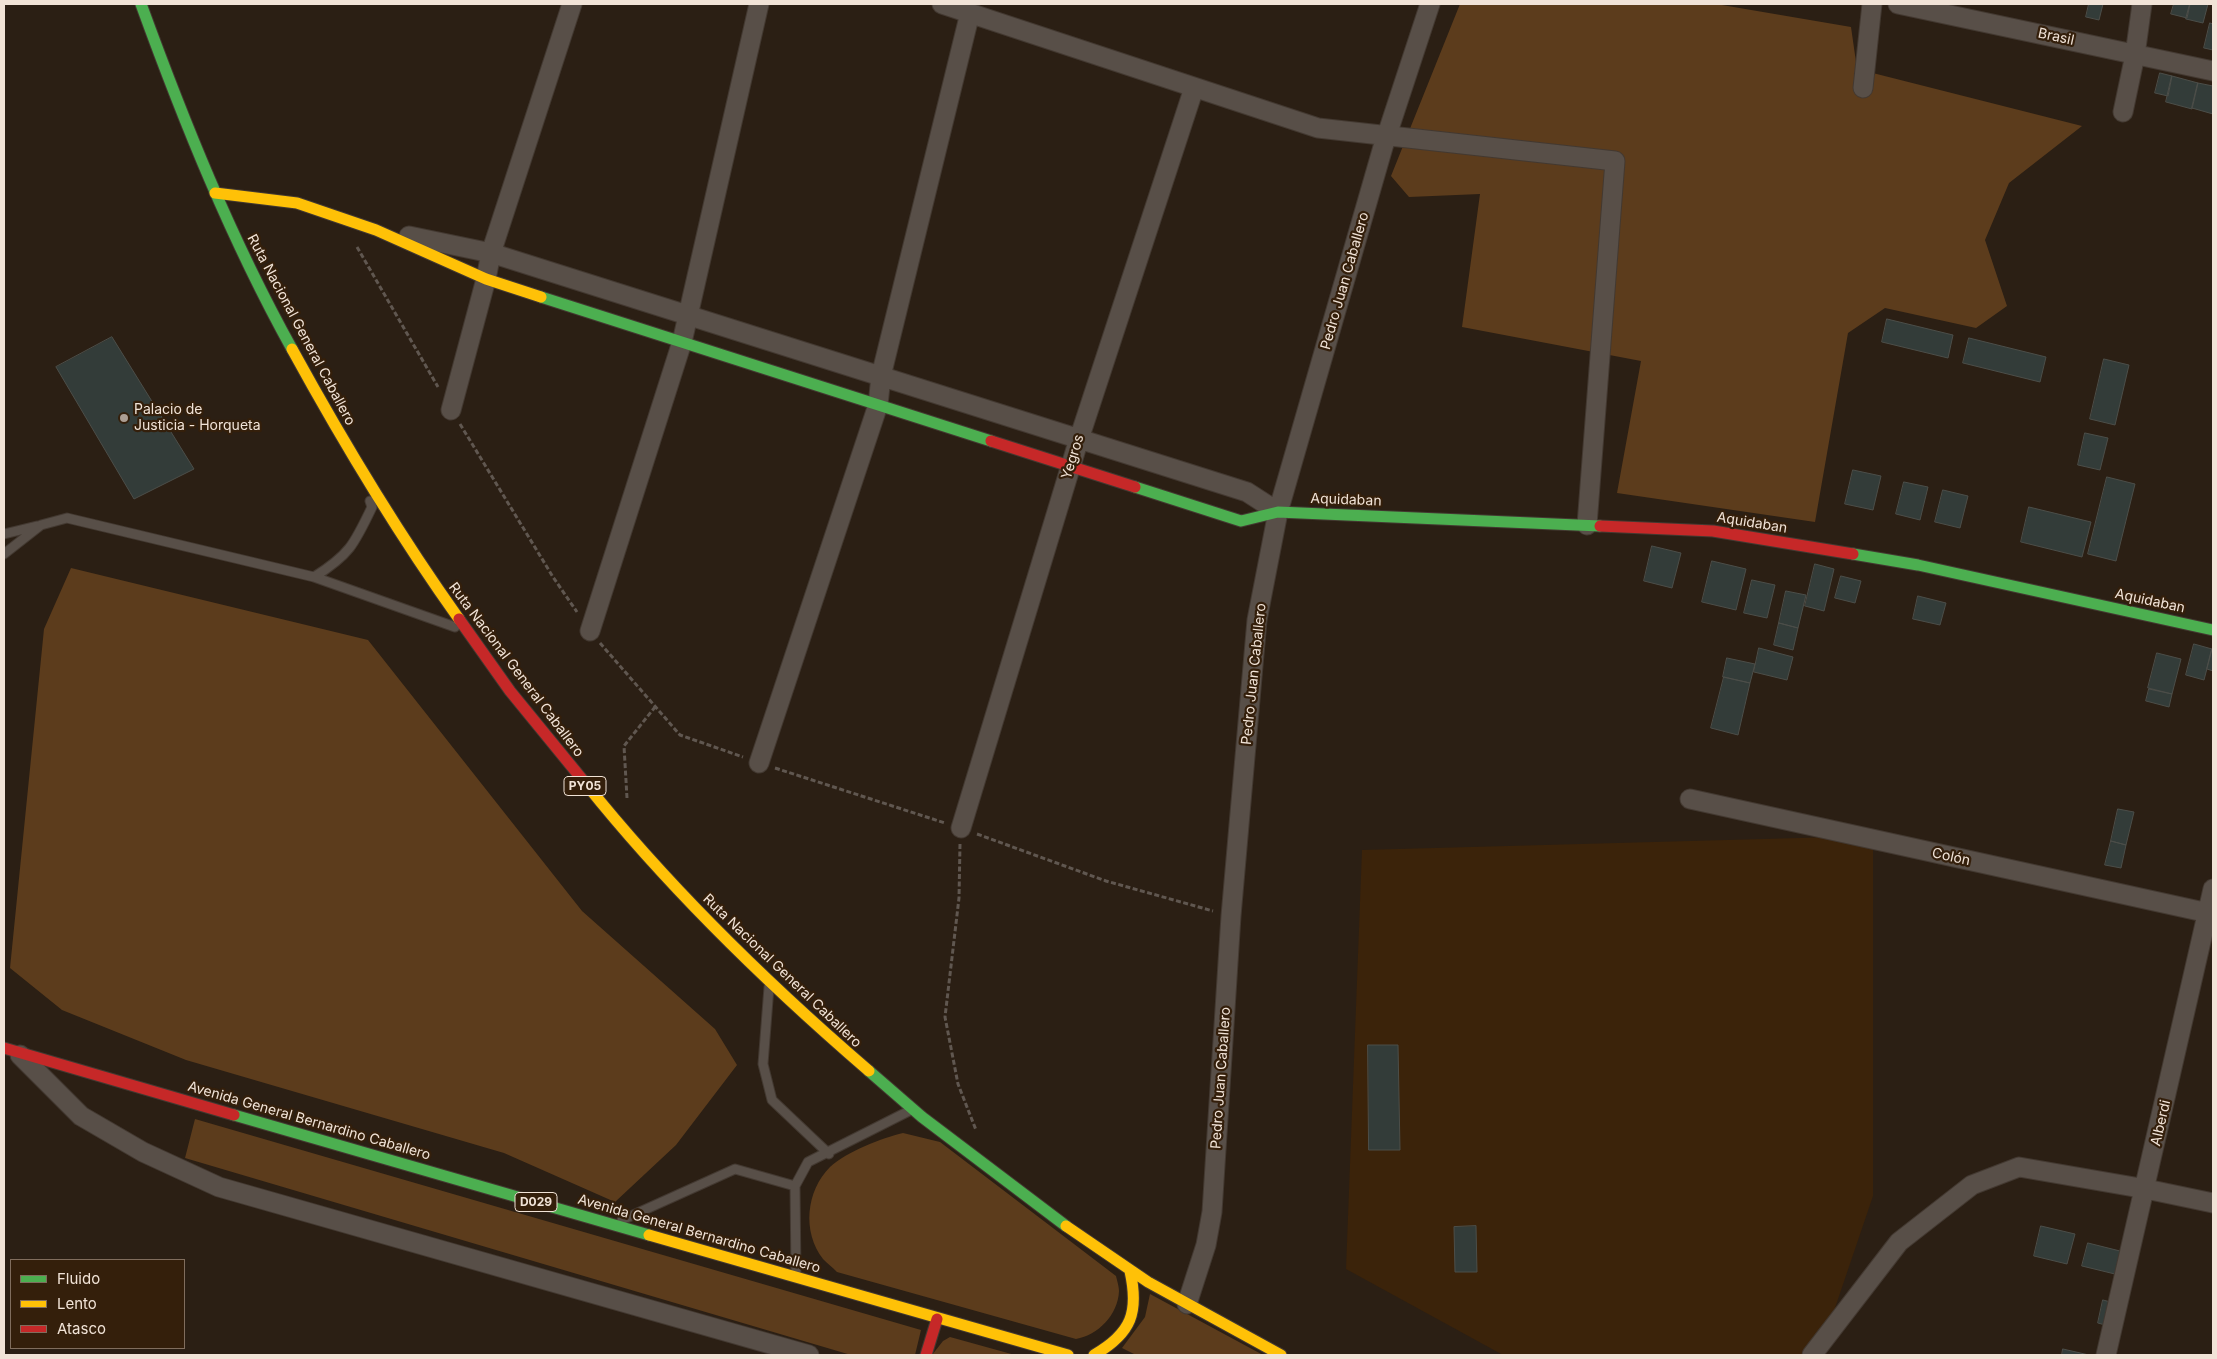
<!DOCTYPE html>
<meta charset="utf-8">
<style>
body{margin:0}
#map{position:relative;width:2217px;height:1359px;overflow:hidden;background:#2b1f14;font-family:Inter,sans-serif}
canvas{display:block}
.frame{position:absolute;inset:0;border:5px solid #f1e3d7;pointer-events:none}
.legend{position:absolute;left:10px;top:1259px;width:175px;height:90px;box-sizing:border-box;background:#341f0b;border:1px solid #806d5d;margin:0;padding:6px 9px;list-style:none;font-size:15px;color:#f1e3d7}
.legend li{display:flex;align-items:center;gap:10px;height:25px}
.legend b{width:25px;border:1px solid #806d5d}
</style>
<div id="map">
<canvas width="2217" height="1359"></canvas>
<div class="frame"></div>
<ul class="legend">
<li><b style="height:6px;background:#4caf50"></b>Fluido</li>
<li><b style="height:6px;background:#ffc107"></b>Lento</li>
<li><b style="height:6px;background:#c62828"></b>Atasco</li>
</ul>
</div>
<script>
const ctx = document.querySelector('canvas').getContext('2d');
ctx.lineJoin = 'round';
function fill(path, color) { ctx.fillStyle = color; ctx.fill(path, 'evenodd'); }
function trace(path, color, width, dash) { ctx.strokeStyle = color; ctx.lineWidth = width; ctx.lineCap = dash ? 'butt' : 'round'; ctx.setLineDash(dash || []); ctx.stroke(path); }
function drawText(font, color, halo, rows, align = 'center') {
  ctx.font = font + ' Inter,sans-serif'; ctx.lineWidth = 4.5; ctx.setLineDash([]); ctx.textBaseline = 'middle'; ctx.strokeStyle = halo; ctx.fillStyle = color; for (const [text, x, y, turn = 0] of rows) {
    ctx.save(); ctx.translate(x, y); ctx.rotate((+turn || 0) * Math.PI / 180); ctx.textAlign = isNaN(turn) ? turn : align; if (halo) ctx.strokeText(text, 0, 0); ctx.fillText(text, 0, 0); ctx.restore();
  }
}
fill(new Path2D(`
 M1873,836V1196L1819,1355H1503L1346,1269L1362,850Z`), '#3b230a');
fill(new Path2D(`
 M1460,4H1716L1851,27L1857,69L2082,126L2009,183L1985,240L2007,306L1976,328L1885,308L1848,333L1815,522L1617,493L1641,361L1462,327L1480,194L1409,197L1391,176Z
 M71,568L368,640L582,911L715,1029L737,1065L676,1145L615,1202L504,1153L186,1060L62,1010L10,968L44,629Z
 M195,1119L921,1330L915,1355H851L185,1158Z
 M903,1133L940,1142L1116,1276C1117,1280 1119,1287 1119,1291C1118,1315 1098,1335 1076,1339L837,1272C833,1268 827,1263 823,1259C802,1232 806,1191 830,1167C846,1152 882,1138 903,1133Z
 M1150,1294L1263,1355H1136L1122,1348L1145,1317Z
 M950,1337L1015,1355H932L943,1341Z`), '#5c3c1c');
const building = new Path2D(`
 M2089,4H2103L2099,20L2086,17Z
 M2174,4H2190L2187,18L2171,14Z
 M2190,4H2208L2203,23L2186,19Z
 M2210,23L2213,24V50L2204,48Z
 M2160,73L2172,76L2168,96L2155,93Z
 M2172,76L2198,83L2192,109L2166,102Z
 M2198,83L2213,86V114L2192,108Z
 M1887,319L1953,335L1948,358L1882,342Z
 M112,337L194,469L134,499L56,367Z
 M1969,338L2046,357L2040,382L1963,363Z
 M2104,359L2129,365L2115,425L2090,419Z
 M2085,433L2108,438L2100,470L2078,465Z
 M1853,470L1881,476L1873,510L1845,504Z
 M2107,477L2135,484L2116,561L2088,554Z
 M1904,482L1928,487L1920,520L1896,514Z
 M1943,490L1968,496L1960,528L1935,522Z
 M2029,507L2091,522L2082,557L2021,542Z
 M1652,546L1681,553L1672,588L1644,581Z
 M1712,561L1746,569L1736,610L1702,602Z
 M1815,564L1834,569L1824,611L1805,606Z
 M1841,576L1861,581L1855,603L1835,598Z
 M1752,580L1775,585L1767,618L1744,613Z
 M1786,591L1806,595L1798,628L1779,623Z
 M1918,596L1946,603L1940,625L1913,619Z
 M1779,623L1798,628L1793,650L1774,645Z
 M2194,644L2212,649L2204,680L2186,675Z
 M1759,648L1793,657L1787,680L1754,672Z
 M2212,649H2213V671L2207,669Z
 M2157,653L2181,659L2172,694L2148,688Z
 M1727,658L1755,664L1750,683L1723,677Z
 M1724,677L1750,683L1738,735L1711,728Z
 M2149,689L2172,694L2169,707L2146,701Z
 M2118,809L2134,812L2126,845L2111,841Z
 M2111,841L2126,845L2121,868L2105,865Z
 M1368,1045H1398L1400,1150H1369Z
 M1476,1226L1477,1272H1455L1454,1227Z
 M2041,1226L2075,1234L2067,1264L2034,1256Z
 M2088,1243L2124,1252L2119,1275L2082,1266Z
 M2103,1300L2118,1304L2112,1327L2098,1323Z
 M2063,1349L2089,1355H2062Z`);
fill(building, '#333c39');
trace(building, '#4c4e49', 1);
const lane = new Path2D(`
 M4,534L37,526
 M4,554L41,525L67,518L314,577L455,627
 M314,577C349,555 354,545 372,507L370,501
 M769,987L763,1064L772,1100L829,1154
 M622,1220L735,1169L795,1186
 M796,1275L795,1186L808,1162L909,1111`);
const street = new Path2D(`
 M942,4L1318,128L1615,161L1587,525
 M1898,4L2213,71
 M1863,88L1872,4
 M2123,112L2135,55L2142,4
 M409,236L491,253L1247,492L1278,512
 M451,410L486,279L491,253L572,4
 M590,631L682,342L759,4
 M759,763L878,405L881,376L970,13
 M1690,799L2213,914
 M961,828L1079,439L1194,88
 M20,1055L81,1116L143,1152L219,1187L809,1355
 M1187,1304L1206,1245L1212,1212L1231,916L1257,620L1278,512L1383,147L1430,4
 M1812,1355L1899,1242L1972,1185L2019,1167L2146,1189L2213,1203
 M2106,1355L2213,889`);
const fast = new Path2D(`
 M141,4C184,122 231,239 292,349
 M541,297L991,441
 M1135,487L1241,521L1278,512L1600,526
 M1853,554L1918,565L2213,630
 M869,1071L922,1117L1066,1226
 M234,1115L649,1235`);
const slow = new Path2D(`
 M215,193L297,203L376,230L486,279L541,297
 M292,349C343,442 397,532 459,619
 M586,784C670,889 768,984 869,1071
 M1066,1226L1148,1282L1281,1355
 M649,1235L1068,1355
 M1094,1355C1132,1333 1139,1312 1130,1271`);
const jam = new Path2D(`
 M991,441L1135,487
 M1600,526L1713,531L1853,554
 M459,619L510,691L586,784
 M4,1048L234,1115
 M926,1355L937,1319`);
trace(lane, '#433931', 11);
trace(street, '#433931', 21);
trace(fast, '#433931', 13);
trace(slow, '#433931', 13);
trace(jam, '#433931', 13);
trace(new Path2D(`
 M357,247L438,387
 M460,424L553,577L577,612
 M600,643L680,735L743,757
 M775,768L945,823
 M627,798L624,746L655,707
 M977,834L1106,881L1213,911
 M960,844L959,898L945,1017L958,1084L976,1130`), '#605750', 3, [5, 2.5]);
trace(lane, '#584f48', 9);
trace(street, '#584f48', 19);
trace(fast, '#4caf50', 11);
trace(slow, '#ffc107', 11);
trace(jam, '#c62828', 11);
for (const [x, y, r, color] of [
 [124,418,5,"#ac9e93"]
]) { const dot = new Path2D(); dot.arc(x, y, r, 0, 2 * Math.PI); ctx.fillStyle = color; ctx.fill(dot); trace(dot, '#341f0b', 2); }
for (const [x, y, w] of [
 [585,786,42],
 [536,1202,42]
]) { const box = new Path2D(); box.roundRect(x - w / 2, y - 9.5, w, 19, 4); ctx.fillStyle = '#341f0b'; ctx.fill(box); trace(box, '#f1e3d7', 1); }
drawText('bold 12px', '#f1e3d7', null, [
 ["PY05",585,786],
 ["D029",536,1202]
]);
drawText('14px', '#f1e3d7', '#341f0b', [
 ["Brasil",2056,37,12],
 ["Pedro Juan Caballero",1345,281,-74],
 ["Ruta Nacional General Caballero",301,330,62],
 ["Yegros",1073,457,-73],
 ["Aquidaban",1346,500,2],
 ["Aquidaban",1752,523,9],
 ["Aquidaban",2150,601,12],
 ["Ruta Nacional General Caballero",516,670,53],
 ["Pedro Juan Caballero",1254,674,-84],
 ["Colón",1951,857,12],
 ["Ruta Nacional General Caballero",782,971,44],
 ["Pedro Juan Caballero",1221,1078,-86],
 ["Avenida General Bernardino Caballero",309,1121,16],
 ["Alberdi",2161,1123,-77],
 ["Avenida General Bernardino Caballero",699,1234,16]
]);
drawText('14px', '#f1e3d7', '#341f0b', [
 ["Palacio de",134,410],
 ["Justicia - Horqueta",134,426]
], 'left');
</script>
